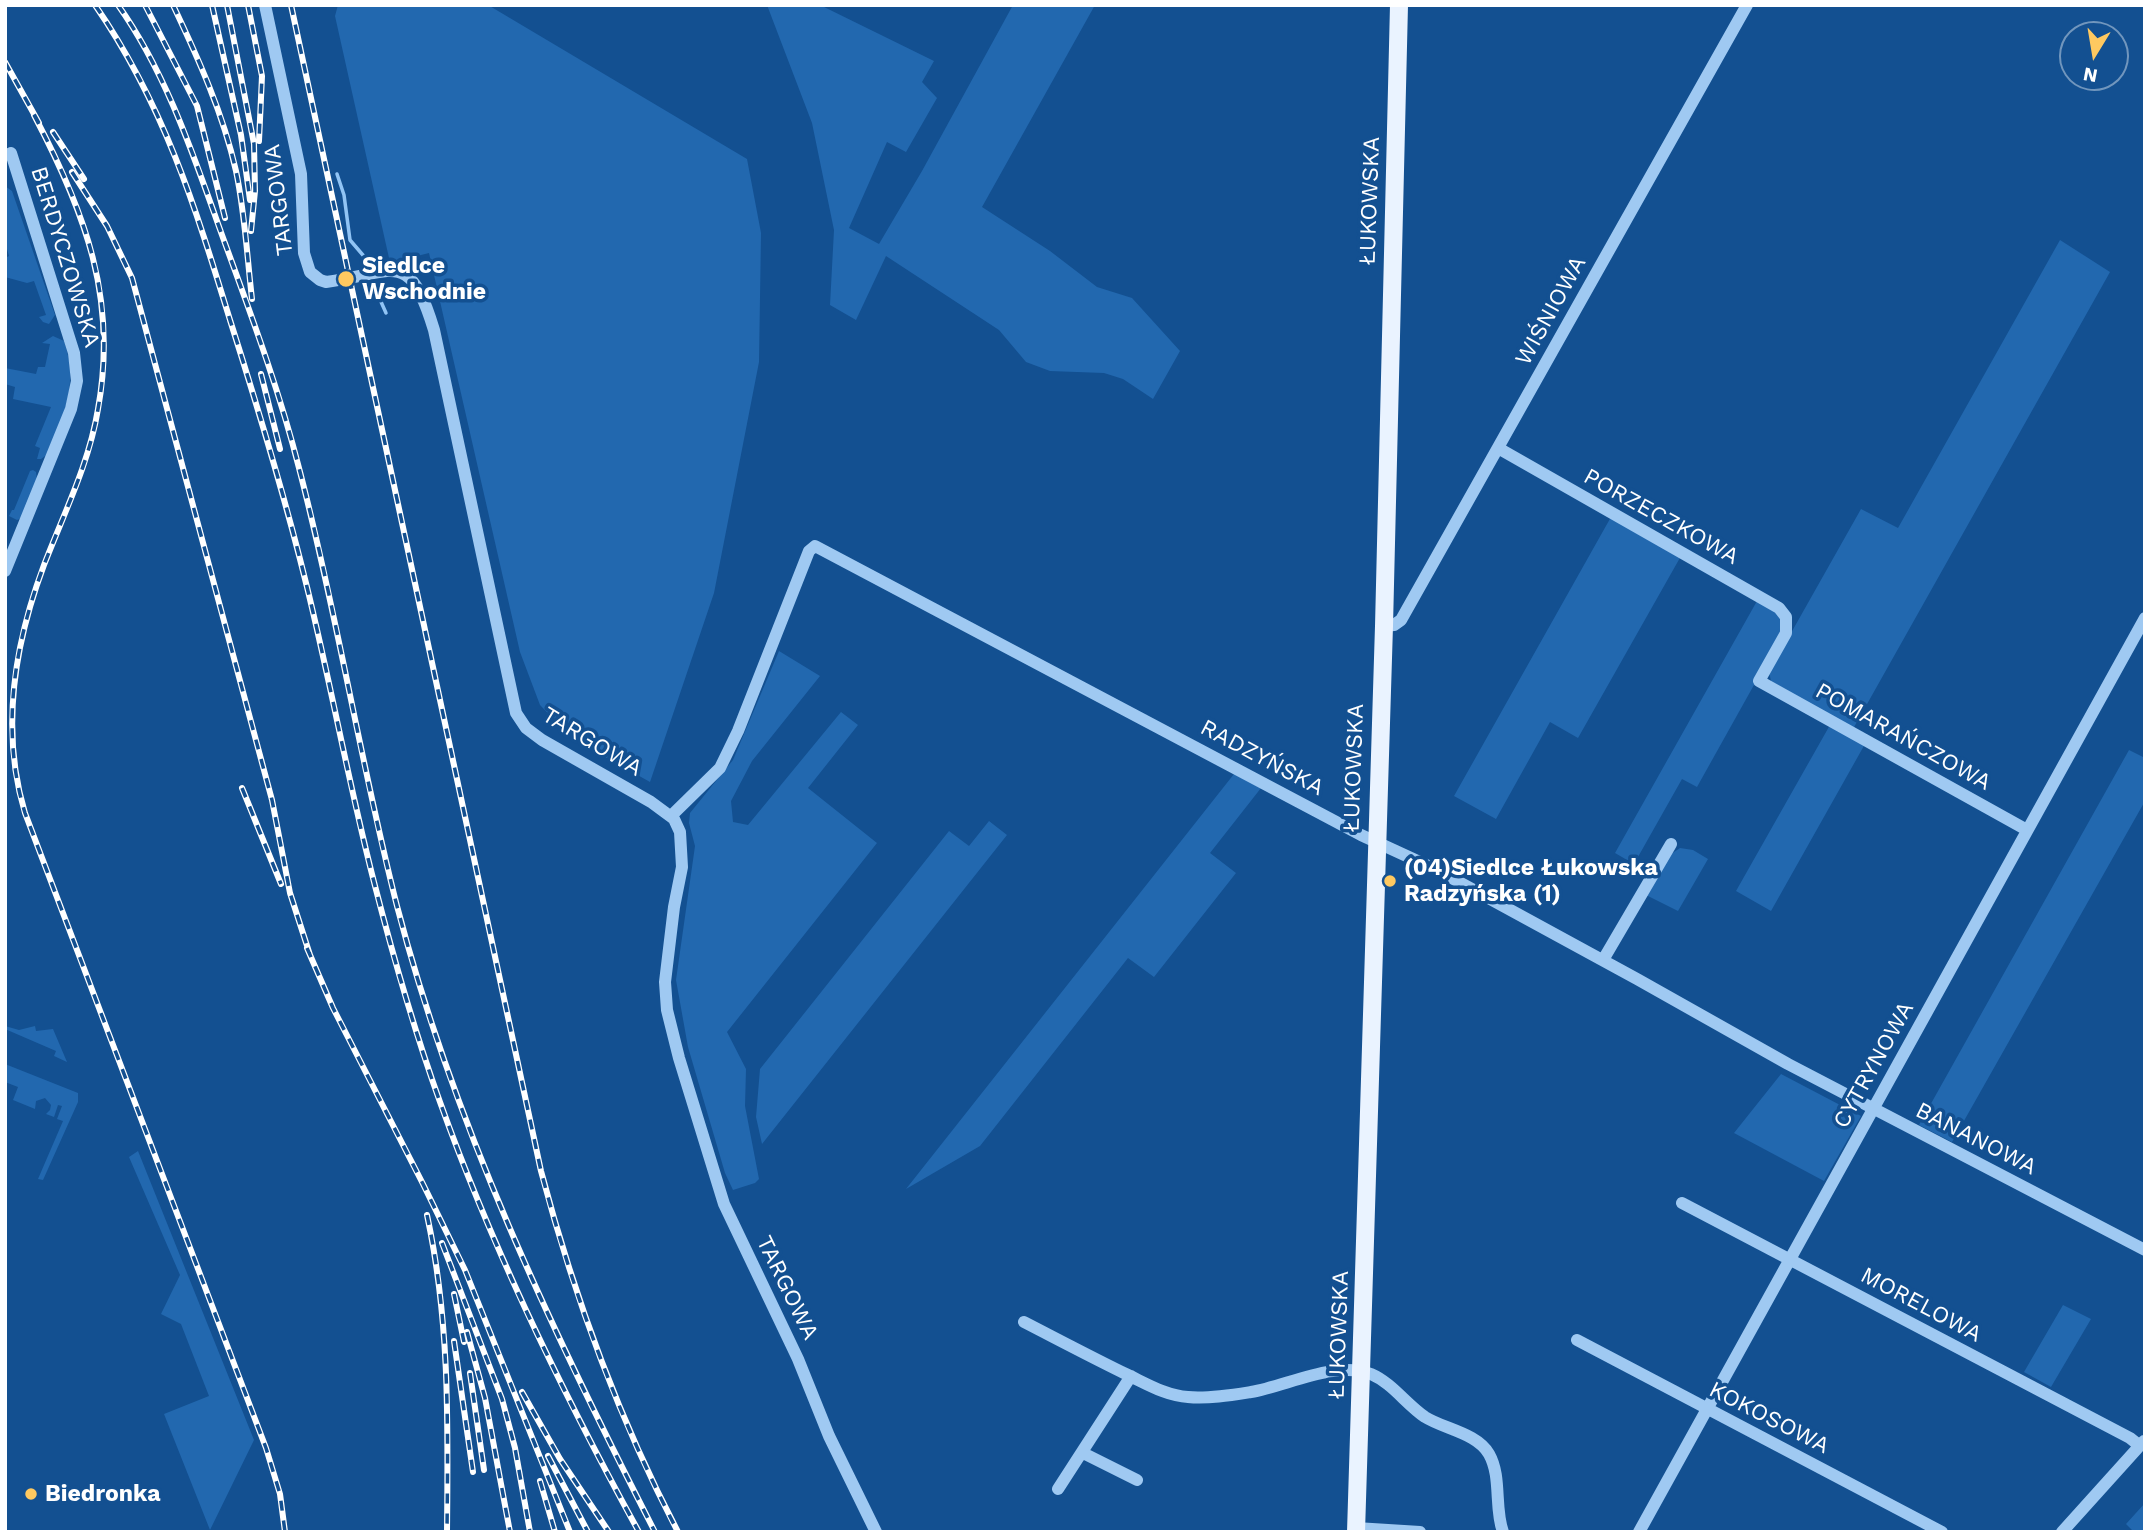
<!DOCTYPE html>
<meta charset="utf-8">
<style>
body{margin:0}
#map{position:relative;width:2150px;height:1537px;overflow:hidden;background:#135091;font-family:"Work Sans",sans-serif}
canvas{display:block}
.frame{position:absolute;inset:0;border:7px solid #fff;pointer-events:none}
.north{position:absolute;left:2059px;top:21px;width:70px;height:70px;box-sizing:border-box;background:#135091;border:2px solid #7196bd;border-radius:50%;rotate:191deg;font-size:19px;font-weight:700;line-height:28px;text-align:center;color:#fff}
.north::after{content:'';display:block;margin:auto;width:24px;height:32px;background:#ffc960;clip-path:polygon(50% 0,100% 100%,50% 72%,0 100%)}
</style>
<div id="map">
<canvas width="2150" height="1537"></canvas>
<div class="frame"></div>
<div class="north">N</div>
</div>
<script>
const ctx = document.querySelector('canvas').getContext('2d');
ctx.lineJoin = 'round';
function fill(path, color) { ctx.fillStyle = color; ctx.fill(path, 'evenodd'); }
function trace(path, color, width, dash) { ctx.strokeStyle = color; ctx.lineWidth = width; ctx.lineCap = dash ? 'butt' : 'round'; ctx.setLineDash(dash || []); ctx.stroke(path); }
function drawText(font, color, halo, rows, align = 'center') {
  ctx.font = font + ' "Work Sans",sans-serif'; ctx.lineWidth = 7; ctx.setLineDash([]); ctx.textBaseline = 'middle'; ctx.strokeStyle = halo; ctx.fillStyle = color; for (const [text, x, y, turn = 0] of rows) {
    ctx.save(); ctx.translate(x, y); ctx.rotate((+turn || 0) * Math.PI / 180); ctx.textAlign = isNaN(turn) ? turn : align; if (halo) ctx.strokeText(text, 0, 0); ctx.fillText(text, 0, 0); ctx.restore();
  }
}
fill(new Path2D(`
 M338,5H488L747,159L761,233L759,362L714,593L650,782L573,739L540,705L520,652L429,253L397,261L389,258L335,16Z
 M767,5H820L934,61L922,82L937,98L906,152L887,142L849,228L879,244L922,171L1013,5H1095L982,207L1050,251L1097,287L1132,298L1180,351L1153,399L1123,379L1104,373L1050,371L1026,362L999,330L886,256L856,320L830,305L834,230L812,123Z
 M5,186L12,191L55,315L49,324L43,322L39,317L46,315L34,281L27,283L5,277V258L9,256L5,242Z
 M2060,240L2110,272L1853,729L1771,681L1769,672L1861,509L1898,528Z
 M53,336L64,341C79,385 64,413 48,454L41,459H37L40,448L35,446L51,407L13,399L15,387L5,384V368L36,374L38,367H45L50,344L42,343Z
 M33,470L36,472L37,480L22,518L17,520L9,516L12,510H14L30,471Z
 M1611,517L1681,556L1578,738L1550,722L1496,819L1454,796Z
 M1757,601L1779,613L1783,633L1697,787L1682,779L1634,864L1615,853Z
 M779,651L820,676L752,761L731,801L733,822L748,825L841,712L858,725L808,788L877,843L727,1032L746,1069L745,1106L759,1179L755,1183L733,1190L725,1173L688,1047L676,980L695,846L689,823L690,813L733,760Z
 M1830,725L1865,744L1771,911L1736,891Z
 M2129,750L2145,758V801L1952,1142L1919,1125Z
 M1234,774L1261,788L1210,853L1236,873L1154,977L1128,958L980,1146L906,1189Z
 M989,821L1007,835L762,1144L756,1117L760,1069L949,831L969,846Z
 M1680,848L1693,850L1708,859L1678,911L1644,894L1671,854Z
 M5,1026L19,1030L35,1026L36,1031L53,1029L67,1062L54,1056L56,1051L5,1029Z
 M5,1064L78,1093V1102L43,1180L38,1179L63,1121L57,1119L62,1106L58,1105L54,1117L46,1114L50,1110L51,1105L45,1098L36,1101L35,1109L13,1100L18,1087L5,1082Z
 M1781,1074L1861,1116L1824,1181L1734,1133Z
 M138,1151L254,1440L210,1530L164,1414L209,1396L181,1324L161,1314L180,1275L129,1157Z
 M2063,1305L2091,1319L2051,1387L2024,1372Z
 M2145,1503V1532H2134L2126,1524Z`), '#2268af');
trace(new Path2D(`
 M337,174L344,195L350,240L368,261
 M374,286L386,313`), '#91c4f5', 3.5);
trace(new Path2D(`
 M265,5L301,174L304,253L310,272L320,280L326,282C395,273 409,247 434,330L516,713L526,728L542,740L651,802L674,819L680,832L682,867L674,907L665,982L667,1010L679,1058L724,1204L798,1359L829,1436L876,1532
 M1498,448L1779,608L1786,617V633L1759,681L2027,830
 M5,571L71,409L77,381L74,353L11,153
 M1384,626L1394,625L1401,620L1747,5
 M671,816L720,768L738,731L809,551L815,546L1361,835L1437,870L1637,979L1788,1064L2145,1250
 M1603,960L1671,844
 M1682,1203L2130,1438L2140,1446
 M1024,1322C1059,1340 1093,1358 1128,1375C1147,1384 1167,1396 1188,1397C1208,1399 1232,1395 1251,1392C1287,1386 1335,1360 1371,1374C1392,1383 1406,1404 1425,1417C1444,1429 1477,1433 1489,1454C1502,1477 1494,1508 1503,1532
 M1577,1340L1942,1532
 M1083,1453L1137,1480
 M1058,1489L1131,1376
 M1356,1528L1420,1532
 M1639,1532L2145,618
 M2062,1532L2144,1441`), '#9fc9f2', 12);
trace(new Path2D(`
 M1356,1532L1384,626L1399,5`), '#eaf3ff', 18);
const rail = new Path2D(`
 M95,5C164,105 195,206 230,320C258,408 285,497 307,587C331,685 349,785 374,882C393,956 414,1030 440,1102C493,1250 563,1394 639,1532
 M118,5C167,74 194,157 222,235C250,312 279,389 299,468C337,613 360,761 397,906C454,1125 552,1331 655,1532
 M145,5L197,106L225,218
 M173,5C198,58 223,113 236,171C245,213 247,257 252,299
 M212,5L241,135L250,200
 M227,5L254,144L255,191L251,231
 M248,5L262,76L259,141
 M291,5L541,1171C574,1296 618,1417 678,1532
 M5,62L39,123
 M34,115C85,212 118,299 98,409C89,464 64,513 44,565C14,645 0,730 25,813L266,1448L280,1494L285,1532
 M53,132L84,179
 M72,172L107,226L132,278L272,800L290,893L310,955
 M261,374L280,449
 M242,788L281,884
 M307,948L333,1008L423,1184L465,1270L570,1532
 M427,1215C450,1321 448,1425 447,1532
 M442,1243L502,1399L515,1448L530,1532
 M454,1294L464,1342
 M467,1332L485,1398L510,1532
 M454,1341L473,1472
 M470,1373L484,1470
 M522,1392L560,1459L609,1532
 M548,1456L588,1532
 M540,1481L555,1532`);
trace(rail, '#fff', 6);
trace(rail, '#135091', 3.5, [10]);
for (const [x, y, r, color] of [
 [346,279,9,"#ffc960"],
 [1390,881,7,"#ffc960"],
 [31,1494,7,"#ffc960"]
]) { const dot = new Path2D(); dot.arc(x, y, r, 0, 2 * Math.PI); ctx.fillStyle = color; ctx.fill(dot); trace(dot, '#135091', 2.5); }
drawText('23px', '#fff', '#135091', [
 ["TARGOWA",279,200,-97],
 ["ŁUKOWSKA",1370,201,-88],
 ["BERDYCZOWSKA",65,257,73],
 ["WIŚNIOWA",1551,311,-61],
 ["PORZECZKOWA",1661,517,29],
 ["POMARAŃCZOWA",1903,737,29],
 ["TARGOWA",592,742,31],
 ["RADZYŃSKA",1262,758,28],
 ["ŁUKOWSKA",1354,768,-88],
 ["CYTRYNOWA",1874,1065,-61],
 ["BANANOWA",1976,1139,27],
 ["TARGOWA",787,1288,64],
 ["MORELOWA",1921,1305,28],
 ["ŁUKOWSKA",1339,1335,-88],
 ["KOKOSOWA",1769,1418,27]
]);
drawText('bold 23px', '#fff', '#135091', [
 ["Siedlce",362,266],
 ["Wschodnie",362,292],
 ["(04)Siedlce Łukowska",1404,868],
 ["Radzyńska (1)",1404,894],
 ["Biedronka",45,1494]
], 'left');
</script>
